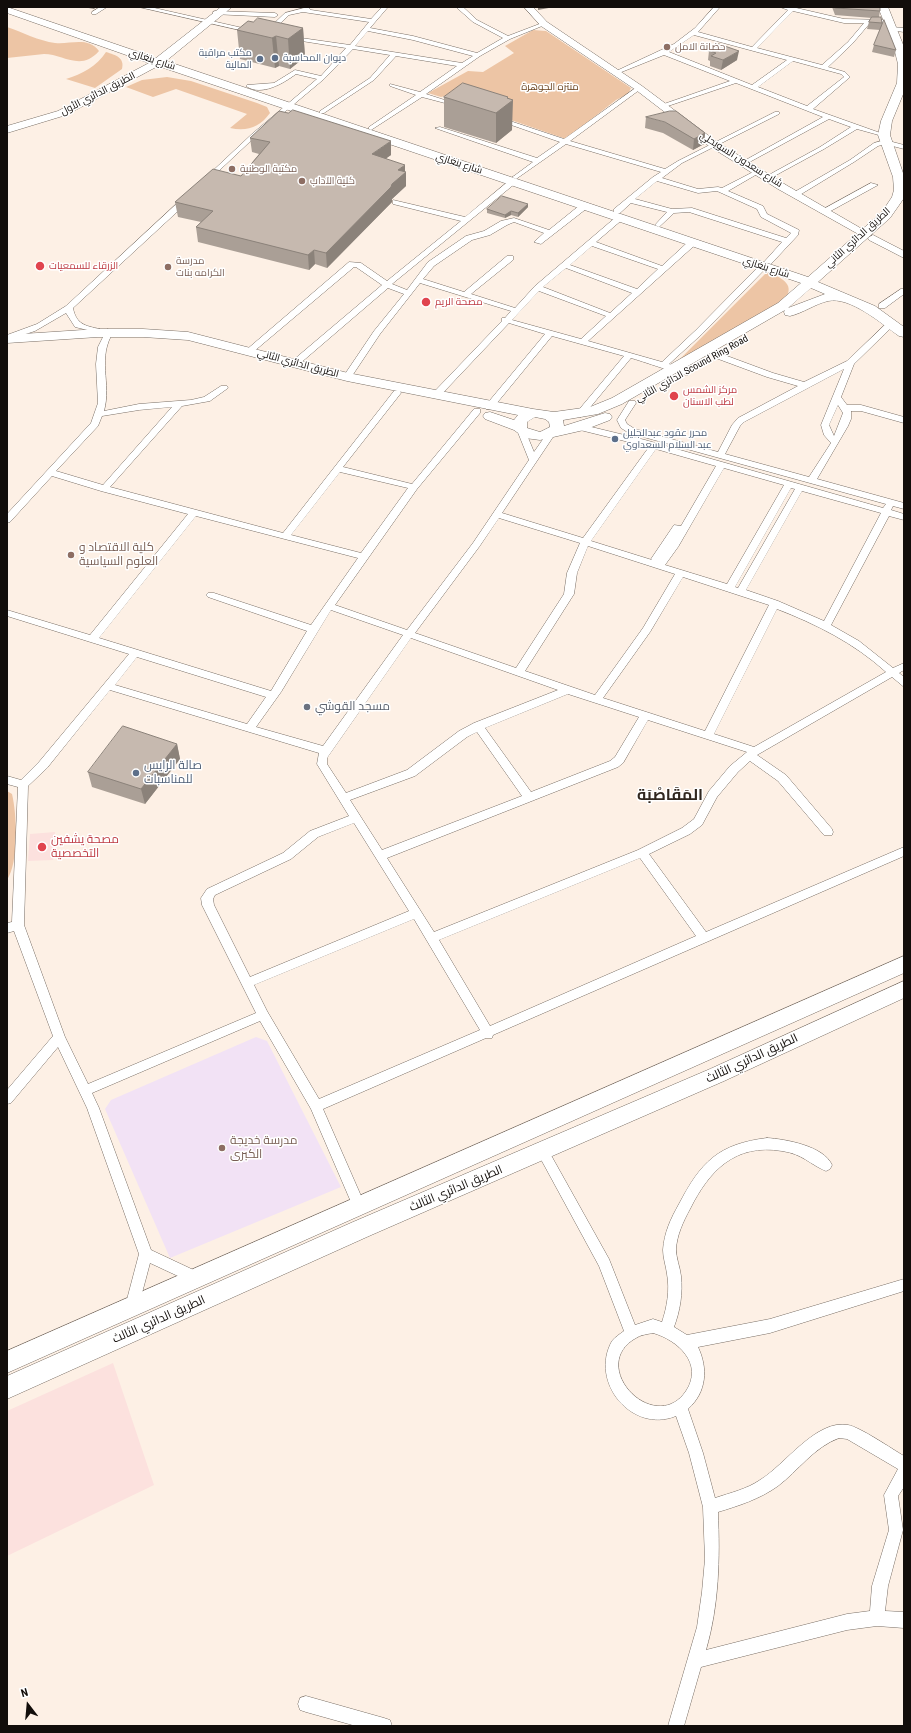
<!DOCTYPE html>
<meta charset="utf-8">
<style>
body{margin:0}
#map{position:relative;width:911px;height:1733px;overflow:hidden;background:#fdf0e5;font-family:"Roboto Condensed",sans-serif}
canvas{display:block}
.frame{position:absolute;inset:0;border:8px solid #120d0a;pointer-events:none}
.north{position:absolute;left:8px;top:1685px;width:40px;height:40px;-webkit-text-stroke:3px #fff;paint-order:stroke;rotate:344deg;font-size:11px;font-weight:700;line-height:16px;text-align:center;color:#120d0a}
.north::after{content:'';display:block;margin:auto;width:14px;height:18px;background:#120d0a;clip-path:polygon(50% 0,100% 100%,50% 72%,0 100%)}
</style>
<div id="map">
<canvas width="911" height="1733"></canvas>
<div class="frame"></div>
<div class="north">N</div>
</div>
<script>
const ctx = document.querySelector('canvas').getContext('2d');
ctx.lineJoin = 'round';
function fill(path, color) { ctx.fillStyle = color; ctx.fill(path, 'evenodd'); }
function trace(path, color, width, dash) { ctx.strokeStyle = color; ctx.lineWidth = width; ctx.lineCap = dash ? 'butt' : 'round'; ctx.setLineDash(dash || []); ctx.stroke(path); }
function drawText(font, color, halo, rows, align = 'center') {
  ctx.font = font + ' "Roboto Condensed",Cairo,sans-serif'; ctx.lineWidth = 3; ctx.setLineDash([]); ctx.textBaseline = 'middle'; ctx.strokeStyle = halo; ctx.fillStyle = color; for (const [text, x, y, turn = 0] of rows) {
    ctx.save(); ctx.translate(x, y); ctx.rotate((+turn || 0) * Math.PI / 180); ctx.textAlign = isNaN(turn) ? turn : align; if (halo) ctx.strokeText(text, 0, 0); ctx.fillText(text, 0, 0); ctx.restore();
  }
}
fill(new Path2D(`
 M256,1037L267,1041L341,1187L170,1258L105,1109L111,1100Z`), '#f2e2f5');
fill(new Path2D(`
 M55,832L53,860L28,861L30,834Z
 M113,1363L154,1485L7,1556V1411Z`), '#fce1de');
fill(new Path2D(`
 M7,27C22,32 39,41 55,43C69,45 88,36 99,51C81,72 63,54 44,54C32,55 19,57 7,58Z
 M533,30L546,31L631,88L628,94L616,100L566,139L508,119L510,109L459,93L441,97L428,93L468,71L483,72L514,53L505,46Z
 M106,52C116,55 125,58 122,69L95,88L66,79C82,74 97,66 106,52Z
 M167,77L191,81L257,103L267,107L270,113C260,127 247,132 230,128L247,114L176,89L153,97L126,87L142,80Z
 M767,272C783,278 797,285 783,302L676,363Z
 M7,791L12,794C17,815 19,862 7,880Z`), '#edc5a5');
const street = new Path2D(`
 M100,7H107L96,14H92V12Z
 M139,7H150L256,31L253,33Z
 M308,7L311,10L371,19L382,7H388L370,28L413,36L477,53L503,38L473,22L456,7H463L477,20L508,36L542,23L547,24L510,39L480,56L426,94L460,105V107L422,97L371,130L369,129V127L416,95L390,86V84L420,92L457,66L396,56L374,80L324,113H320V111L370,78L390,55L353,49L324,79L256,136L208,181H204V179L252,134L317,79L296,74C284,83 261,97 246,86L247,85L274,83L295,70L321,76L346,48L289,39L286,37L287,36L350,45L369,22L303,12L289,15L269,34L264,33L285,13ZM368,31L413,40L473,56L462,63L355,46Z
 M714,7H720L698,32L752,47L788,10L780,7H792L844,19L890,20V22L888,23H870L852,44L828,67L845,72L850,77L813,109L886,135V137L857,129L824,149L767,180L765,179V177L820,147L851,127L829,119L744,165L741,163L742,162L823,117L736,83L665,107H661V105L730,81L664,55L619,73L614,72L674,44L695,28ZM793,11L844,23H864L848,42L822,65L757,48ZM694,35L787,60L752,85L669,52ZM793,61L841,74L844,77L807,106L758,87Z
 M215,11L275,13L278,15L275,17L213,14V12Z
 M891,27L904,28V32L889,30V28Z
 M637,87L642,88L570,141L665,169L678,161L775,112H779V114L682,163L662,178L698,189L718,187L722,188L755,171H759V173L728,191L763,206L767,214L799,230L798,235L771,264L764,262L782,242L689,212L674,213L659,227L655,225L667,212L631,203L620,213H614V209L653,177L661,172L566,144L516,179L512,177L514,176L533,162L435,128L440,127L537,158L560,142L497,120V118H501L564,139ZM657,181L698,193L717,191L757,209L761,217L791,233L786,238L692,208L672,209L635,199Z
 M885,140L904,145V149L885,144L878,146L854,162L798,196L791,194L850,160L874,143Z
 M510,180L517,182L392,284L407,290L428,262L466,236L484,231L501,221L514,218L549,230L580,205H586V209L541,244L534,242L544,233L514,222L507,225L490,235L472,240L434,266L423,279L464,292L507,256H513V260L471,294L515,308L535,286L616,217L623,219L596,242L662,266L689,241H695V245L588,341L662,362L696,330L760,265L767,267L702,334L669,364L688,371V375C684,376 639,360 631,358L583,416L580,417L576,414L577,412L624,356L552,336L492,409H486V405L545,334L509,323L439,397H433V393L502,321V318H505L511,311L420,283L380,334L350,379H344L343,377L374,331L404,294L388,288L297,366H291V362L382,285L356,267H354L252,353L245,351L349,262L361,263L387,281L461,221L393,204V200L465,217ZM592,246L658,269L637,289L570,265ZM566,268L632,293L610,313L543,287ZM539,291L606,316L581,339L512,320Z
 M871,183L878,185L827,213L820,211Z
 M184,197L191,199L73,308C76,324 85,326 100,329V333L75,327L66,313L35,331L7,340V335L37,324L66,306Z
 M901,289H904V294L885,308H879V304Z
 M889,321L896,323L854,364L841,397L847,405H861L904,417V423L861,411H851V419L848,426L817,479L904,503V509L893,506L891,510L904,514V520L889,516L831,625L859,641L893,668L904,663V670L899,673L904,677V687L892,677L757,755L786,775L832,829L833,832L832,835H824L778,781L750,761L738,772L717,797L702,825L690,834L649,854L706,932L904,847V856L493,1035L492,1038H486L323,1109L365,1205L364,1209L359,1211L354,1209L311,1109L260,1021L92,1093L99,1108L151,1250L200,1273L202,1278L200,1283L195,1284L150,1263L137,1312L132,1314L127,1312L125,1307L139,1254L87,1108L58,1047L11,1103L7,1104V1090L53,1036L14,931L7,933V923L12,922L18,787L7,784V776L21,780L39,762L129,654L7,616V610L90,635L188,514L101,491L52,476L10,522L7,523V514L91,423L98,403L96,364L98,347L107,329L114,331C96,358 112,383 104,411L139,404L191,400L204,397L221,386H227L228,388L210,401L182,406L110,487L283,533L394,391H400L401,393L343,467L412,484L474,409H480V413L417,489L335,605L407,630L473,543L529,460L517,430L518,428H524L534,452L548,432H554L555,434L502,513L583,538L649,447L576,429V425L579,424L645,440L883,508L886,504L629,433L621,428L617,420L629,401H635L636,403L625,420L627,424L635,429L718,452L732,425L738,418L798,386L767,377L713,357V353H719L773,373L804,382L847,361ZM844,369L821,425L824,435L831,443L809,477L725,454L740,426L744,422ZM838,405L843,413L834,436L829,425ZM172,407L103,485L56,471L98,426L102,416L139,410ZM656,449L716,466L681,526L674,525L651,559L652,560L591,541ZM724,468L784,485L727,584L665,565L678,547ZM340,472L408,488L361,553L291,535ZM791,488L795,489L738,588L735,587ZM802,491L881,513L824,621L778,601L746,590ZM196,516L358,558L311,625L214,593H208L206,595L208,597L307,631L271,691L99,638ZM499,518L580,543L567,573L564,594L516,668L415,633L479,547ZM588,546L675,574L643,628L595,695L525,671L574,594L577,573ZM683,577L769,605L705,731L603,698L650,632ZM777,609C816,624 854,643 886,672L754,747L714,734ZM331,610L403,635L323,746L256,727L281,692ZM411,638L558,690L474,723L459,731L407,770L346,793L327,764V758ZM137,657L266,697L247,724L115,685ZM110,690L319,753L317,764L349,816L310,831L283,853L207,889L201,898L202,905L256,1013L88,1084L65,1037L24,925L28,786L47,768ZM568,694L639,717L615,757L610,761L531,792L485,728ZM648,720L747,752L730,766L709,791L694,819L682,828L638,850L434,932L387,858L618,767L623,763ZM477,732L522,796L382,850L350,800L415,776L467,737ZM354,823L409,911L250,977L214,905L213,899L215,895L291,859L318,837ZM640,858L696,936L490,1026L439,940ZM414,919L480,1030L319,1099L267,1011L254,985Z
 M767,1138C785,1139 824,1146 832,1165L830,1169L826,1171C809,1164 803,1154 782,1151C735,1143 709,1171 690,1209C683,1222 677,1235 676,1249C676,1258 680,1267 681,1276C683,1293 680,1311 674,1327L687,1335L770,1319L904,1279V1291L770,1333L698,1347C708,1368 707,1392 688,1409L703,1453L715,1498C730,1493 747,1489 760,1480C785,1465 816,1419 848,1425C860,1427 892,1449 904,1456V1487L898,1496L903,1530L888,1586L885,1611L904,1612V1628L877,1626L847,1630L701,1667L684,1726H668L697,1627L702,1592L705,1559L703,1507L689,1453L676,1416C632,1434 589,1382 612,1341C615,1337 620,1334 624,1331L599,1266L537,1152L539,1148L543,1146L547,1148L609,1259L635,1325L653,1319L662,1322C667,1307 670,1290 667,1274C666,1266 663,1258 663,1250C664,1233 671,1218 679,1204C701,1162 718,1144 767,1138ZM653,1333C678,1340 704,1364 686,1391C655,1437 586,1366 636,1338C640,1335 648,1334 653,1333ZM839,1438L847,1439L898,1469L884,1495L889,1530L872,1586L870,1611L847,1614L706,1650C719,1605 720,1559 718,1512C738,1506 760,1499 778,1486C798,1471 814,1447 839,1438Z
 M306,1696L384,1718L390,1720L392,1726H356L306,1712L300,1710L298,1704L300,1698Z`);
const secondary = new Path2D(`
 M524,7H533L547,22L642,86L717,142L786,185L869,233L868,235H860L778,189L709,146L636,90L541,26Z
 M873,235L904,251V258L869,240L868,238Z`);
const primary = new Path2D(`
 M7,7L156,58L221,7H232L166,61L808,277L882,212L892,197L894,190L893,177L878,135L881,121L897,83L898,64L893,44L878,7H888L904,47V92L892,121L890,135L904,176V198L890,218L818,282L875,306L904,327V337L899,336C882,324 850,296 828,301C815,304 803,313 790,316L785,315L784,312L785,310L622,404L598,414L563,420L564,426L605,413L610,414L612,417L610,420L584,430L540,440L525,438L514,430L485,419L483,416L485,413L490,412L514,420L518,415L347,381L188,340L143,337H98L7,343V335L98,329H143L188,332L348,373L533,409L554,412L590,407L612,398L778,303L801,283L158,66L66,115L7,133V126L58,111L149,63L7,13ZM811,288L825,294L788,308ZM535,417L545,419L549,422L550,427L540,432L527,428V422Z
 M904,956V973L7,1373V1351Z
 M904,981V998L724,1081L369,1236L7,1399V1376L353,1222L710,1069Z`);
trace(street, '#796e65', 1);
trace(secondary, '#796e65', 1);
trace(primary, '#796e65', 1);
fill(street, '#fff');
fill(secondary, '#fff');
fill(primary, '#fff');
fill(new Path2D(`
 M84,7H98L93,9Z
 M832,7H877L880,11L879,17L896,50L894,57L872,52L874,45L880,30L867,29L869,22L872,18L835,15Z
 M303,28L305,57L290,69L279,66L275,68L240,59L237,30Z
 M709,51L737,60L721,70L710,66V61L708,60Z
 M444,97L508,98L512,130L496,143L444,127Z
 M646,117L705,133L704,144L693,150L663,133L645,128Z
 M250,138L391,155L386,158L405,172L406,186L392,199V202L327,268L315,264L309,270L198,242L196,227L201,222L178,217L175,202L241,176L259,154L252,152Z
 M528,204V207L518,217L511,215L505,218L487,213V209Z
 M177,744L180,759L145,804L92,787L88,772Z`), '#aa9f96');
fill(new Path2D(`
 M93,7H98L93,9Z
 M538,7H554L538,10Z
 M303,28L305,57L290,69L288,39Z
 M276,36L279,66L275,68L272,38Z
 M739,51L737,60L721,70L723,60Z
 M508,97V104L513,100L512,130L496,143V113Z
 M705,133L704,144L693,150L694,139Z
 M391,141V155L373,168L372,154Z
 M405,165V173L406,172V186L392,199V202L327,268L326,253L392,184L398,170Z
 M528,204V207L518,217V213Z
 M511,211V215L505,218V215Z
 M314,250L315,264L309,270L308,255Z
 M177,744L180,759L145,804L141,789Z`), '#8b827a');
const building = new Path2D(`
 M835,7H880V11L836,8Z
 M872,17H881L882,23L869,22Z
 M258,18L303,28L288,39L276,36L272,38L237,30L248,21L253,22Z
 M884,20L896,50L874,45Z
 M719,44L739,51L723,60L711,56L716,53L709,51Z
 M463,83L508,97L507,98L513,100L496,113L444,97Z
 M293,110L391,141L372,154L405,165L398,170L406,172L392,184L391,187L326,253L314,250L308,255L196,227L213,211L175,202L213,169L241,176L270,142L250,138L279,111L288,113Z
 M670,111H676L705,133L694,139L665,122L646,117Z
 M502,196L528,204L518,213L511,211L505,215L487,209Z
 M123,726L177,744L141,789L88,772Z`);
fill(building, '#c6b9af');
trace(building, '#8b827a', 1);
for (const [x, y, r, color] of [
 [667,47,4,"#8d6e63"],
 [275,58,4,"#5c6f8a"],
 [260,59,4,"#5c6f8a"],
 [232,169,4,"#8d6e63"],
 [302,181,4,"#8d6e63"],
 [40,266,5,"#e0444e"],
 [168,267,4,"#8d6e63"],
 [426,302,5,"#e0444e"],
 [674,396,5,"#e0444e"],
 [615,439,4,"#5c6f8a"],
 [71,555,4,"#8d6e63"],
 [307,707,4,"#6b7280"],
 [136,773,4,"#5c6f8a"],
 [42,847,5,"#e0444e"],
 [222,1148,4,"#8d6e63"]
]) { const dot = new Path2D(); dot.arc(x, y, r, 0, 2 * Math.PI); ctx.fillStyle = color; ctx.fill(dot); trace(dot, '#fff', 1.5); }
drawText('10px', '#785e54', '#fff', [
 ["حضانة الامل",675,47],
 ["مكتبة الوطنية",240,169],
 ["كلية الآداب",310,181],
 ["مدرسة",176,261],
 ["الكرامه بنات",176,273]
], 'left');
drawText('10px', '#4e5e75', '#fff', [
 ["مكتب مراقبة",252,53,"right"],
 ["المالية",252,65,"right"],
 ["ديوان المحاسبة",283,58],
 ["محرر عقود عبدالجليل",623,433],
 ["عبد السلام السعداوي",623,445]
], 'left');
drawText('10px', '#120d0a', '#fff', [
 ["شارع بنغازي",152,60,18],
 ["الطريق الدائري الأول",98,94,-27],
 ["شارع سعدون السويحلي",741,160,32],
 ["شارع بنغازي",459,164,18],
 ["الطريق الدائري الثاني",858,238,-42],
 ["شارع بنغازي",766,268,18],
 ["الطريق الدائري الثاني",298,364,15],
 ["الدائري الثاني Scound Ring Road",692,369,-29]
]);
drawText('10px', '#68411d', '#fff', [
 ["منتزه الجوهرة",550,87]
]);
drawText('10px', '#be3a42', '#fff', [
 ["الزرقاء للسمعيات",49,266],
 ["مصحة الريم",435,302],
 ["مركز الشمس",683,390],
 ["لطب الاسنان",683,402]
], 'left');
drawText('12px', '#785e54', '#fff', [
 ["كلية الاقتصاد و",79,548],
 ["العلوم السياسية",79,562],
 ["مدرسة خديجة",230,1141],
 ["الكبرى",230,1155]
], 'left');
drawText('12px', '#5b616d', '#fff', [
 ["مسجد القوشي",315,707]
], 'left');
drawText('12px', '#4e5e75', '#fff', [
 ["صالة الرايس",144,766],
 ["للمناسبات",144,780]
], 'left');
drawText('12px', '#be3a42', '#fff', [
 ["مصحة يشفين",51,840],
 ["التخصصية",51,854]
], 'left');
drawText('12px', '#120d0a', '#fff', [
 ["الطريق الدائري الثالث",752,1059,-25],
 ["الطريق الدائري الثالث",456,1189,-23],
 ["الطريق الدائري الثالث",159,1320,-24]
]);
drawText('bold 16px', '#31271f', '#fff', [
 ["المَقَاصْبَة",670,796]
]);
</script>
